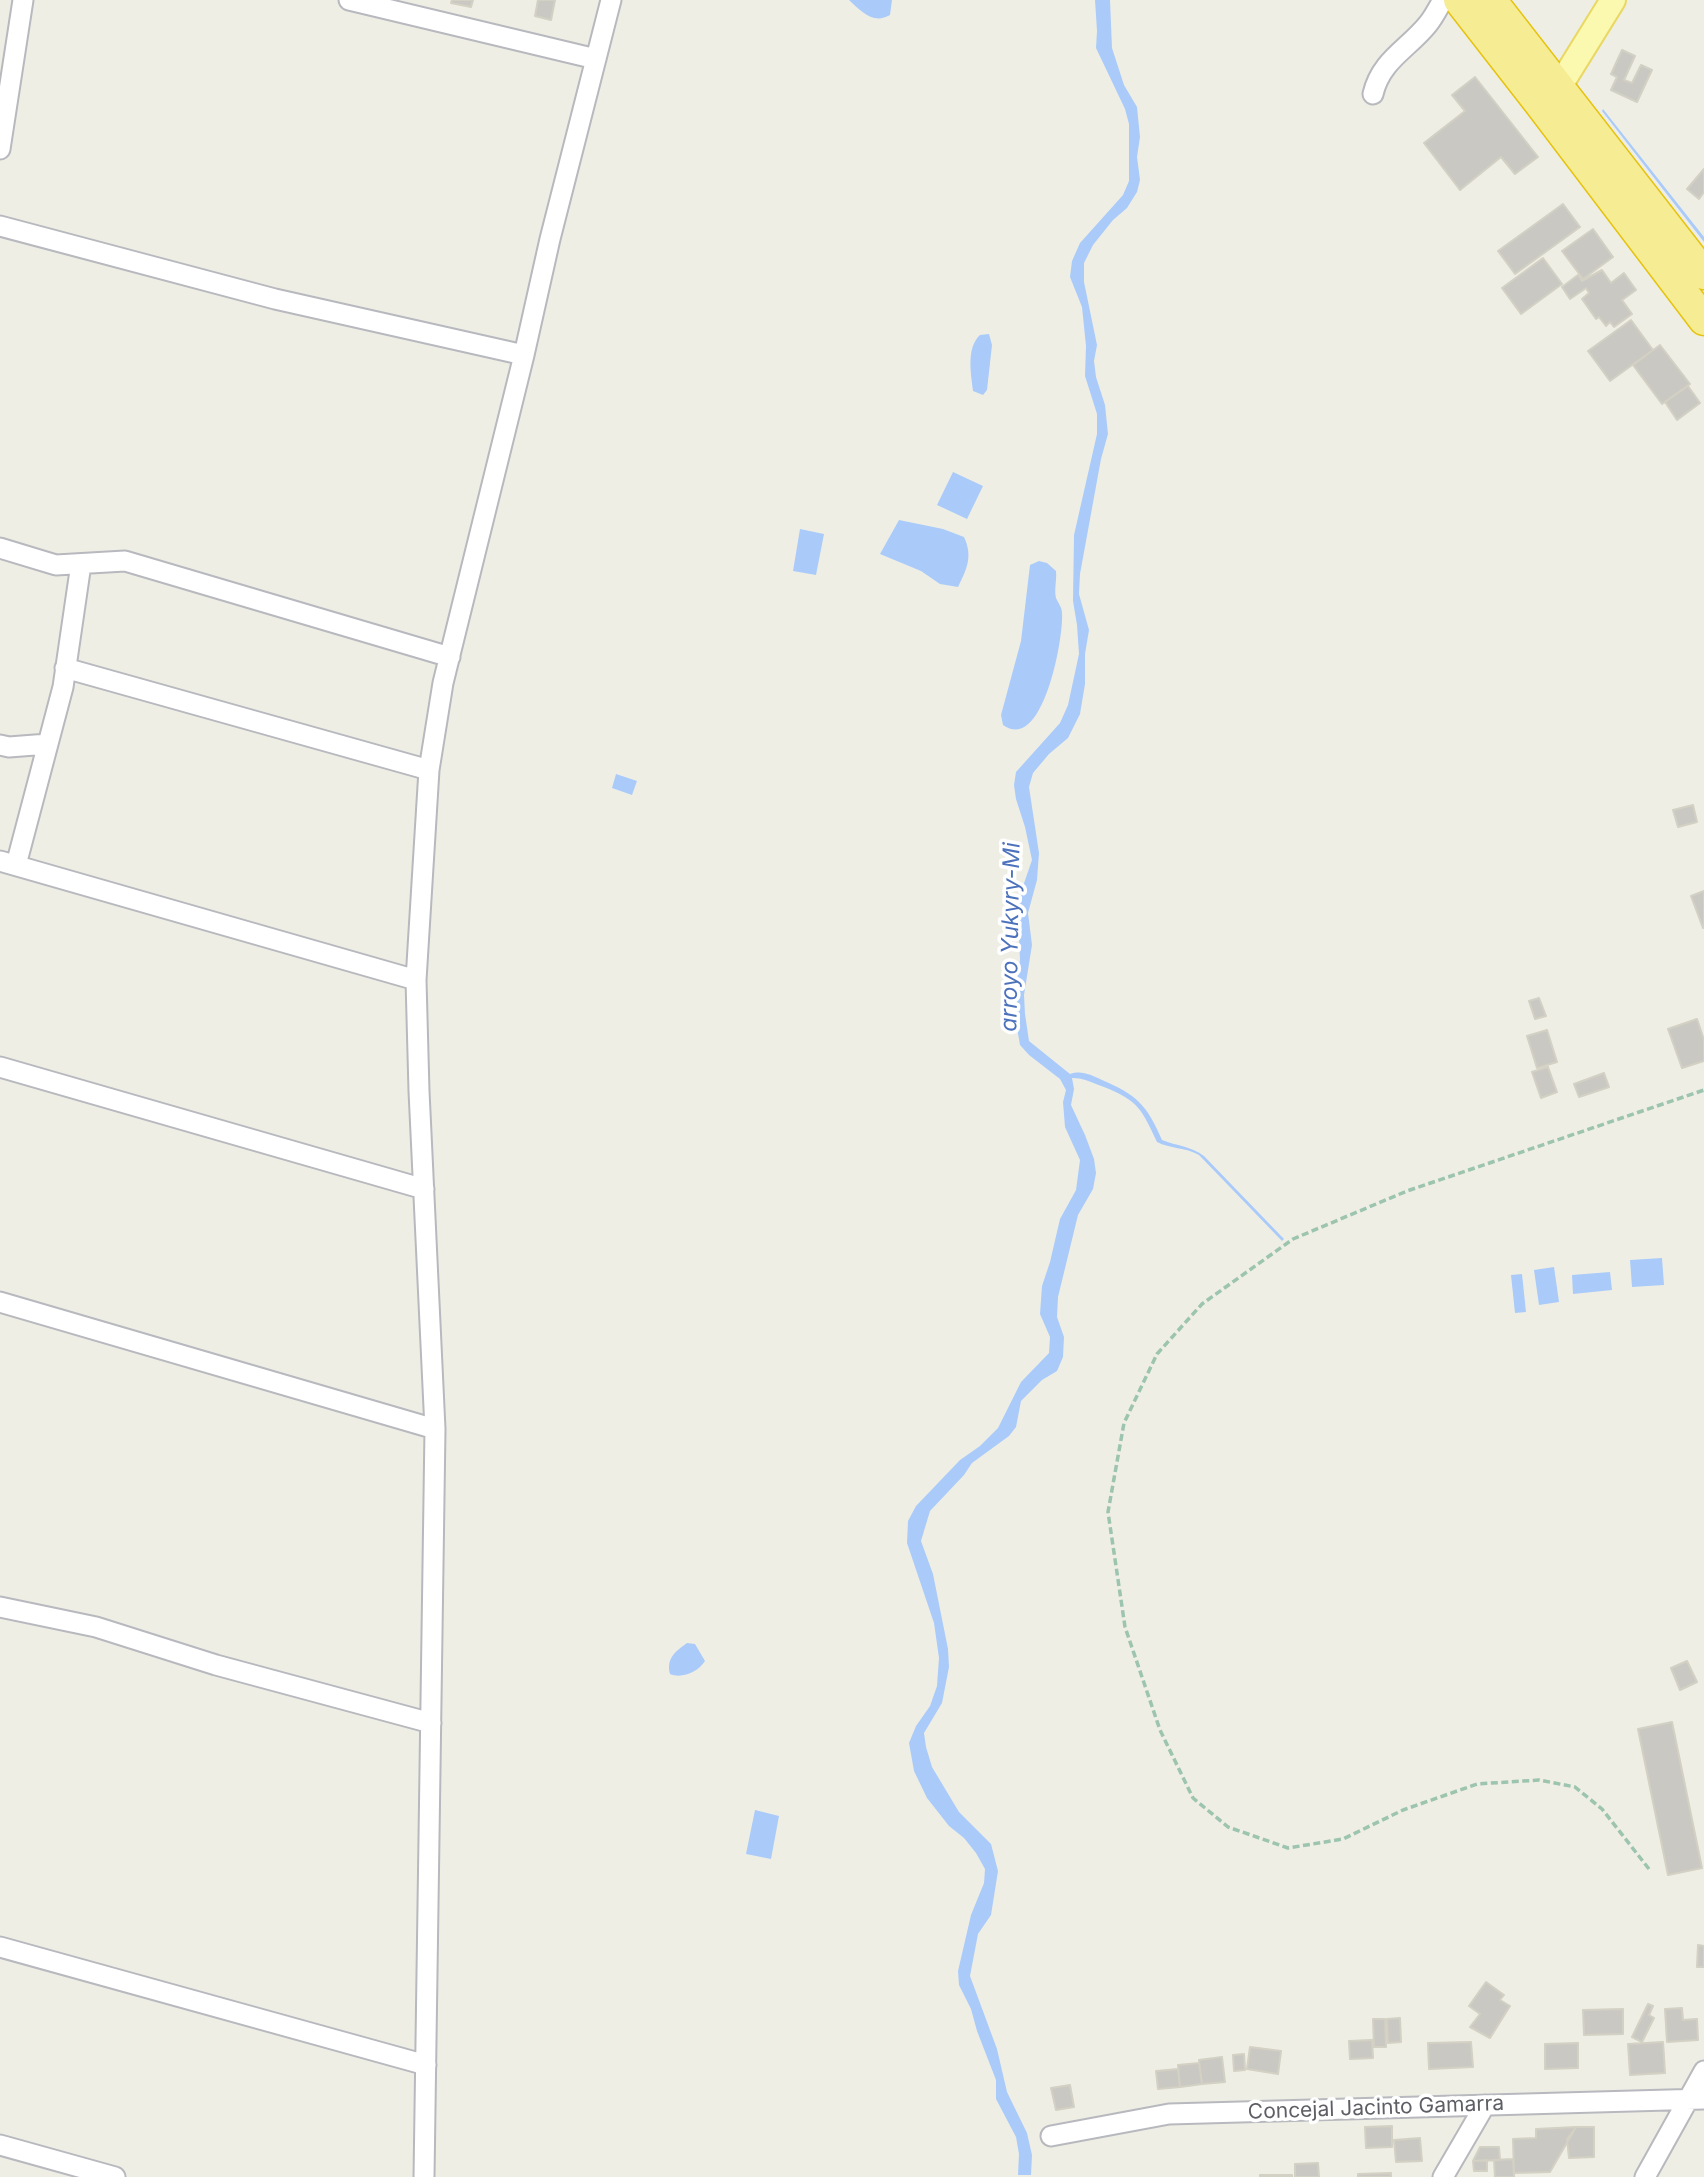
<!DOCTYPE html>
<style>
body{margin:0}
canvas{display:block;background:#eeeee5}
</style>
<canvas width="1704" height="2177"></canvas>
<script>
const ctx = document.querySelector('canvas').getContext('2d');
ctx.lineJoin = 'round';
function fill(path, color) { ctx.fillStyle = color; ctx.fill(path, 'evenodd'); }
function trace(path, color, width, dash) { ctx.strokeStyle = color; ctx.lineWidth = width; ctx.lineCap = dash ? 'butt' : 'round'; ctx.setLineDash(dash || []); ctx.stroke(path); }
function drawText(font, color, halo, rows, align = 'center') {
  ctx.font = font + ' Inter,sans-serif'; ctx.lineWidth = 7; ctx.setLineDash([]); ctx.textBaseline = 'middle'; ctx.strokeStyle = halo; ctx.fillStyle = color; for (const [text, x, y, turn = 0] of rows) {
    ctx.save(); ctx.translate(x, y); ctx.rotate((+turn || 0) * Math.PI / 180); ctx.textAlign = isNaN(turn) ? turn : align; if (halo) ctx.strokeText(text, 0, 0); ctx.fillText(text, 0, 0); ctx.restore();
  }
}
fill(new Path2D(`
 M849,0H892L890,15C873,25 861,11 849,0Z
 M1095,0H1110L1112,48L1124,85L1137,107L1140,137L1137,157L1140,180L1137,192L1127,208L1113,220L1093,245L1084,263V282L1097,345L1094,361L1096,377L1105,405L1108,434L1101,459L1080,574L1079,594L1089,630L1085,654V684L1080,714L1068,738L1049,754L1033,773L1029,787L1039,853L1037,880L1028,913L1032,945L1024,995L1025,1014L1029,1041L1070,1074C1082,1070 1091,1075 1102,1080C1137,1095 1147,1105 1162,1140C1177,1146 1191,1146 1204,1156L1284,1239L1282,1241L1199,1155C1185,1147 1170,1149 1157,1142C1142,1110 1139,1101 1104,1087C1093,1083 1084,1078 1072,1078L1074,1089L1071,1105L1085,1135L1094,1159L1096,1173L1093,1189L1078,1215L1058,1297L1057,1317L1064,1337L1063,1357L1057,1371L1042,1380L1021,1401L1016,1427L1009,1436L972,1463L964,1475L930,1511L921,1541L933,1574L948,1649L949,1667L942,1703L924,1733L926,1747L932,1767L959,1812L991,1844L998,1871L991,1915L978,1934L970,1976L997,2049L1007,2092L1027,2133L1032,2155L1031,2175H1018L1019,2154L1016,2137L996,2099V2080L977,2031L971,2009L959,1985L958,1971L971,1915L984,1883L985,1869L976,1853L964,1838L949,1826L927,1798L914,1771L909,1743L916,1726L930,1706L937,1686L939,1658L934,1623L907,1543L908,1521L916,1506L960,1460L980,1446L998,1428L1021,1382L1049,1353L1050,1337L1040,1314L1042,1286L1050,1262L1060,1219L1076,1190L1080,1160L1065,1127L1063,1102L1066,1090L1060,1079L1029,1055L1020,1045L1017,1028V979L1020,960L1018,915L1021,892L1032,860L1025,827L1016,799L1014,785L1016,772L1060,723L1068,705L1079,654L1077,625L1073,601L1074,535L1097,434V414L1085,376L1086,346L1082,307L1070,277L1072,261L1080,243L1123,195L1129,181V124L1125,109L1096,48L1097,31Z
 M1603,109L1704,237V242L1602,111Z
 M989,334L992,345L987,390L983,395L973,391C971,373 966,348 980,335Z
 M953,472L983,486L967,519L937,505Z
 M899,520L943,529L964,537C973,556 967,569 958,587L940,584L921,571L880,554Z
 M800,529L824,534L816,575L793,571Z
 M1039,561L1047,563L1056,571C1057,579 1054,590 1056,598C1058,603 1062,607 1062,613C1064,637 1043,754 1003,725L1001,715L1021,641L1030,565Z
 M616,774L637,781L632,795L612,788Z
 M1662,1258L1664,1285L1632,1287L1630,1260Z
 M1554,1267L1559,1302L1539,1305L1534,1270Z
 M1610,1272L1612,1290L1573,1294L1572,1275Z
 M1522,1274L1526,1312L1515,1313L1511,1275Z
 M687,1643L695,1644L705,1661C698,1672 682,1679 670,1674C666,1658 676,1651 687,1643Z
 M755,1810L779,1816L771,1859L746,1854Z`), '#aacbfa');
const building = new Path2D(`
 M452,0H473L471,7L451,3Z
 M538,0H555L551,20L535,16Z
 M1622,50L1635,56L1624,80L1632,83L1641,65L1652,70L1637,102L1611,90L1617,77L1611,74Z
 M1475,77L1538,157L1515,174L1501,157L1460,190L1424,143L1465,111L1452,95Z
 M1704,169V192L1699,199L1687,189Z
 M1563,204L1580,227L1515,274L1498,251Z
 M1593,229L1613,257L1583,279L1562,251Z
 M1543,258L1562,284L1521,314L1502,288Z
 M1602,270L1611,283L1624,273L1636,290L1622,300L1632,314L1614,327L1610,322L1606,326L1599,317L1596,319L1582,299L1589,293L1586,288L1570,299L1562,287L1578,275L1582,281Z
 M1631,320L1653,350L1610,381L1588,351Z
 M1660,345L1690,384L1662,404L1633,365Z
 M1688,386L1700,403L1677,420L1665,402Z
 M1693,805L1697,822L1678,827L1673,810Z
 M1704,891V927L1703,928L1691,896Z
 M1539,998L1546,1016L1535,1019L1529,1001Z
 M1697,1019L1704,1040V1061L1682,1068L1668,1029Z
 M1547,1030L1557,1062L1537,1068L1527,1036Z
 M1548,1067L1557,1092L1541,1098L1532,1072Z
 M1604,1073L1609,1087L1579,1097L1574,1084Z
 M1687,1661L1697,1682L1680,1690L1671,1668Z
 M1672,1722L1702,1868L1668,1875L1638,1729Z
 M1698,1945L1704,1946V1967H1697Z
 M1486,1982L1504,1995L1500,2000L1510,2006L1490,2038L1470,2027L1480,2014L1469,2006Z
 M1648,2004L1653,2006L1649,2015L1654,2018L1642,2042L1632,2037Z
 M1682,2008L1683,2020L1697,2019L1698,2040L1667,2042L1665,2009Z
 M1623,2009V2034L1584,2035L1583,2010Z
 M1400,2018L1401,2042L1388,2043L1387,2019Z
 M1373,2019H1385L1386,2047H1374Z
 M1372,2040L1373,2058L1350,2059L1349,2041Z
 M1471,2042L1473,2067L1429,2069L1428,2043Z
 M1663,2042L1665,2073L1630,2075L1628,2044Z
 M1578,2043V2068L1545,2069V2044Z
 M1250,2047L1281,2051L1278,2074L1247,2069Z
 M1244,2054L1245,2070L1234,2071L1233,2055Z
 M1222,2057L1225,2082L1202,2084L1199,2060Z
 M1199,2063L1202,2084L1180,2087L1178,2065Z
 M1178,2069L1180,2087L1158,2089L1156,2071Z
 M1070,2085L1074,2107L1056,2110L1051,2088Z
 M1392,2126V2147L1366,2148L1365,2127Z
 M1576,2127H1594V2157L1569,2158L1567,2139Z
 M1576,2127L1550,2172L1514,2173L1513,2139L1536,2138V2129Z
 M1420,2138L1422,2161L1396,2162L1394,2140Z
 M1480,2147H1499L1500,2160L1473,2161Z
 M1513,2159L1514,2177H1495L1494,2160Z
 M1487,2160V2171H1474L1473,2161Z
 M1318,2163L1319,2177H1295V2164Z
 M1391,2173V2177H1358V2174Z
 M1260,2175H1292V2177H1260Z`);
fill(building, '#cac8c2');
trace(building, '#d3d0c4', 2);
const minor = new Path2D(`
 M349,0L596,59
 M1373,94C1381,60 1408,49 1428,24C1434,17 1438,8 1443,0
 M0,149L23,0
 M0,226L275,299L524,355
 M0,548L56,565L125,561L450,657
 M65,668L429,770
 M0,745L9,747L48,744
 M0,861L416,980
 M16,865L63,687L81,564
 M0,1067L424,1189
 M0,1302L435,1429
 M0,1607L96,1627L216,1665L431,1723
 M0,1947L426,2065
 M1051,2136L1169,2114L1704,2099
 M0,2145L115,2177
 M424,2177L435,1429L419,1091L416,980L429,770L443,683L524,355L550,239L611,0
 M1443,2177L1485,2105
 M1645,2177L1704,2071`);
const major = new Path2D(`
 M1546,99L1559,87L1613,0`);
const highway = new Path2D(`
 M1459,0L1540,104L1704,320
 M1491,0L1704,274`);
trace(minor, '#b8b9be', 23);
trace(major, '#e9d864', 28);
trace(highway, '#e5c30e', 33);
trace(new Path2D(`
 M1649,1869L1602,1809L1575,1787L1539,1780L1477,1784L1403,1810L1343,1839L1288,1848L1228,1827L1193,1798L1160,1730L1125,1627L1108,1512L1124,1423L1157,1354L1202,1304L1293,1239L1407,1191L1704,1090`), '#9dc4ae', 3.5, [7, 3.5]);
trace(minor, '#fff', 19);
trace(major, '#faf9af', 24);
trace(highway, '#f6ec94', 30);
drawText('21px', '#5d5f65', '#fff', [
 ["Concejal Jacinto Gamarra",1376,2108,-2]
]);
drawText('italic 23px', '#4d72bc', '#fff', [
 ["arroyo Yukyry-Mi",1011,937,-89]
]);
</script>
